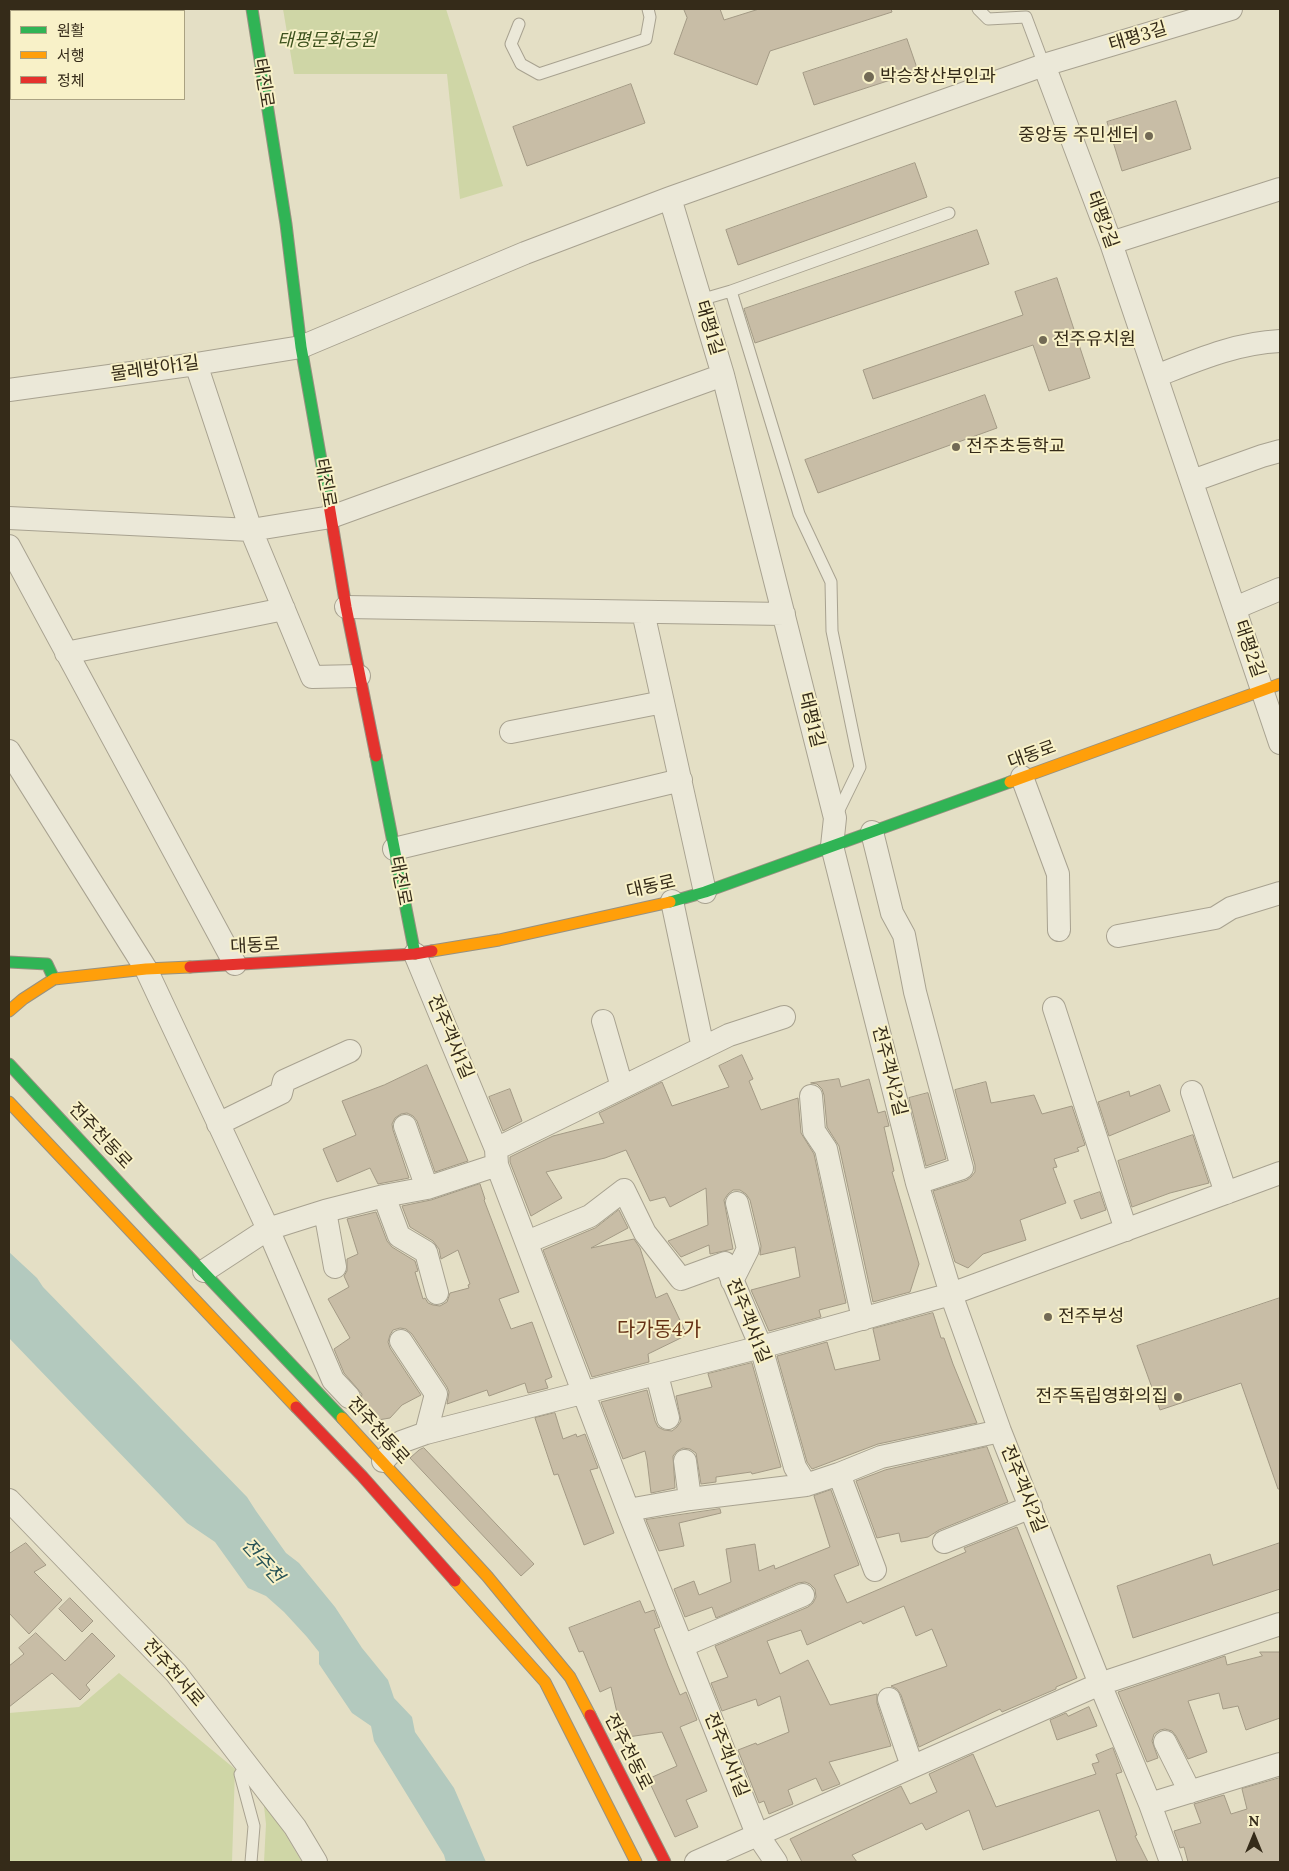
<!DOCTYPE html>
<meta charset="utf-8">
<style>
body{margin:0}
#map{position:relative;width:1289px;height:1871px;overflow:hidden;background:#e4dfc5;font-family:Lora,"Noto Sans KR",serif}
canvas{display:block}
.frame{position:absolute;inset:0;border:10px solid #352b19;pointer-events:none}
.legend{position:absolute;left:10px;top:10px;width:175px;height:90px;box-sizing:border-box;background:#f8f1c8;border:1px solid #aaa282;margin:0;padding:6px 9px;list-style:none;font-size:15px;color:#352b19}
.legend li{display:flex;align-items:center;gap:10px;height:25px}
.legend b{width:25px;border:1px solid #aaa282}
.north{position:absolute;left:1229px;top:1811px;width:50px;height:50px;-webkit-text-stroke:4px #f8f1c8;paint-order:stroke;rotate:0deg;font-size:14px;font-weight:700;line-height:20px;text-align:center;color:#352b19}
.north::after{content:'';display:block;margin:auto;width:18px;height:22px;background:#352b19;clip-path:polygon(50% 0,100% 100%,50% 72%,0 100%)}
</style>
<div id="map">
<canvas width="1289" height="1871"></canvas>
<div class="frame"></div>
<ul class="legend">
<li><b style="height:6px;background:#30b455"></b>원활</li>
<li><b style="height:6px;background:#ff9f0a"></b>서행</li>
<li><b style="height:6px;background:#e5322d"></b>정체</li>
</ul>
<div class="north">N</div>
</div>
<script>
const ctx = document.querySelector('canvas').getContext('2d');
ctx.lineJoin = 'round';
function fill(path, color) { ctx.fillStyle = color; ctx.fill(path, 'evenodd'); }
function trace(path, color, width, dash) { ctx.strokeStyle = color; ctx.lineWidth = width; ctx.lineCap = dash ? 'butt' : 'round'; ctx.setLineDash(dash || []); ctx.stroke(path); }
function drawText(font, color, halo, rows, align = 'center') {
  ctx.font = font + ' Lora,"Noto Sans KR",serif'; ctx.lineWidth = 4; ctx.setLineDash([]); ctx.textBaseline = 'middle'; ctx.strokeStyle = halo; ctx.fillStyle = color; for (const [text, x, y, turn = 0] of rows) {
    ctx.save(); ctx.translate(x, y); ctx.rotate((+turn || 0) * Math.PI / 180); ctx.textAlign = isNaN(turn) ? turn : align; if (halo) ctx.strokeText(text, 0, 0); ctx.fillText(text, 0, 0); ctx.restore();
  }
}
fill(new Path2D(`
 M283,9H446L503,186L460,199L447,74H294Z
 M119,1673L235,1769L232,1862H9V1713L79,1707Z
 M263,1797L302,1862H264L266,1824Z`), '#cfd6a6');
fill(new Path2D(`
 M9,1252L37,1278L43,1287L247,1497L256,1511L286,1553L299,1563L335,1607L362,1648L388,1680L394,1698L412,1717L415,1732L454,1788L486,1862H446L444,1855L374,1741L371,1726L352,1713L319,1664V1652L307,1637L284,1612L266,1596L248,1588L215,1542L187,1523L9,1338Z`), '#b3c9be');
const building = new Path2D(`
 M684,9H720L724,20L759,9H891L892,12L770,51L757,85L674,54L687,18Z
 M907,39L918,71L814,105L803,73Z
 M631,84L645,123L527,166L513,127Z
 M1176,101L1191,149L1122,171L1107,122Z
 M915,163L927,197L738,265L726,230Z
 M977,230L989,264L755,343L744,309Z
 M1057,278L1090,378L1049,391L1033,345L873,399L863,370L1023,315L1015,292Z
 M985,395L997,428L818,493L805,460Z
 M742,1055L753,1079L749,1081L761,1110L798,1098L801,1133L814,1154L846,1303L819,1310L821,1317L769,1331L751,1290L800,1277L795,1247L760,1255L761,1246L750,1200L746,1194L740,1190H733L728,1194L724,1200L733,1249L710,1254L709,1245L681,1257L668,1241L708,1225L706,1188L670,1207L665,1197L650,1201L626,1150L605,1158L546,1172L562,1198L531,1216L510,1162V1157L553,1136L604,1123L599,1113L662,1082L672,1106L729,1087L719,1066Z
 M427,1065L468,1161L435,1172L417,1121L413,1116L407,1113L401,1114L395,1118L392,1124L393,1130L409,1178L378,1184L370,1168L337,1182L323,1149L356,1135L342,1101L384,1085Z
 M839,1079L841,1087L869,1079L878,1113L885,1111L889,1126L884,1127L894,1171L892,1172L919,1264L910,1292L873,1302L839,1146L827,1127L824,1095L822,1089L817,1084L811,1083Z
 M986,1082L991,1103L1034,1095L1042,1114L1072,1106L1085,1145L1077,1148L1079,1151L1054,1159L1057,1167L1053,1168L1066,1203L1020,1220L1026,1240L983,1254L968,1268L955,1262L933,1191L967,1180L971,1177L975,1172V1165L955,1090Z
 M1160,1085L1170,1111L1109,1136L1098,1102L1129,1091L1130,1096Z
 M510,1089L522,1121L503,1131L489,1097Z
 M928,1093L946,1159L926,1166L909,1098Z
 M1193,1135L1209,1183L1170,1193L1132,1207L1118,1161Z
 M480,1184L485,1199L484,1200L519,1292L499,1299L511,1329L532,1322L552,1377L545,1380L548,1388L528,1393L525,1383L489,1396L487,1390L447,1404L449,1392L447,1387L412,1334L406,1329L400,1328L393,1330L390,1335L388,1342L390,1348L421,1395L402,1405L390,1418L378,1420L360,1403L362,1394L344,1373L334,1349L350,1338L328,1299L349,1287L344,1276L347,1271V1259L358,1254L347,1219L376,1212L387,1241L392,1247L415,1261L418,1271L415,1272L423,1299L425,1298L428,1303L433,1305L440,1306L447,1302L450,1293L469,1288L468,1285L470,1284L458,1250L441,1259L439,1249L433,1241L410,1227L402,1206L431,1200Z
 M1100,1192L1106,1210L1081,1219L1074,1201Z
 M619,1210L628,1228L591,1248L634,1239L640,1248L656,1298L667,1293L687,1335L648,1354L649,1362L592,1377L543,1250L595,1228Z
 M1280,1298V1489H1278L1241,1383L1160,1410L1137,1346Z
 M933,1313L941,1338H944L953,1364L977,1423L878,1444L812,1469L807,1462L777,1356L827,1342L835,1370L880,1360L873,1329Z
 M752,1363L781,1467L752,1474L751,1472L716,1477V1482L701,1484L696,1453L690,1449L683,1448L677,1451L673,1456L675,1488L651,1493L647,1460L645,1451L623,1459L601,1402L647,1390L655,1421L658,1427L664,1430L672,1431L677,1427L681,1421L676,1396L712,1387L708,1374Z
 M555,1413L563,1439L576,1434L577,1437L585,1434L598,1468L590,1470L614,1533L584,1545L558,1474L554,1475L535,1418Z
 M987,1447L1008,1502L939,1530L928,1537L901,1542L899,1533L877,1538L856,1481L885,1470Z
 M424,1448L534,1564L521,1576L410,1458L419,1450Z
 M831,1490L859,1565L834,1575L847,1603L966,1552L964,1548L1017,1527L1077,1678L1056,1687V1689L1002,1712L1000,1709L919,1747L901,1695L897,1689L891,1686L947,1666L932,1629L916,1636L904,1606L863,1624L861,1621L807,1645L801,1630L767,1641L780,1674L808,1660L830,1705L877,1694V1703L891,1746L829,1762L840,1784L822,1791L816,1778L788,1790L793,1804L769,1814L764,1801L759,1803L738,1750L756,1743L757,1745L789,1732L780,1696L758,1706L756,1699L722,1711L711,1683L728,1677L715,1646L808,1607L813,1603L816,1597L815,1589L810,1584L805,1582L798,1583L716,1618L712,1607L685,1617L674,1589L694,1581L699,1595L731,1582L726,1549L755,1544L759,1571L774,1565L775,1569L830,1547L814,1496Z
 M720,1509L721,1513L679,1523L684,1546L659,1551L646,1520Z
 M26,1543L46,1565L34,1572L62,1600L29,1634L9,1613V1554Z
 M1280,1543V1589L1133,1638L1117,1586L1210,1554L1213,1565Z
 M70,1598L93,1621L82,1632L59,1609Z
 M640,1601L645,1613L654,1610L660,1627L654,1629L668,1666L680,1695L686,1692L697,1720L680,1727L707,1791L686,1800L698,1827L675,1837L648,1779L677,1766L662,1732L621,1738L613,1719L618,1717L611,1687L600,1692L583,1651L579,1652L569,1628Z
 M36,1633L65,1661L92,1633L115,1656L86,1685L90,1690L80,1700L52,1673L9,1707V1666L24,1654L19,1648Z
 M1260,1652H1280V1718L1246,1730L1238,1706L1223,1709L1219,1693L1188,1701L1207,1752L1188,1759L1176,1736L1172,1731L1165,1729L1160,1730L1154,1734L1152,1741L1158,1758L1147,1762L1118,1692L1225,1656L1227,1665L1262,1656Z
 M1089,1707L1097,1726L1057,1740L1050,1720L1066,1713L1068,1716Z
 M1113,1748L1122,1772L1116,1774L1137,1835L1135,1836L1148,1862H1117L1099,1810L983,1850L969,1810L926,1830L922,1823L852,1855L857,1862H802L790,1839L901,1786L910,1804L937,1792L929,1774L973,1754L996,1807L1096,1774L1092,1764L1099,1762L1096,1755Z
 M1280,1778V1862H1188L1184,1847L1180,1848L1174,1831L1201,1823L1194,1804L1224,1795L1231,1814L1247,1809L1242,1789Z`);
fill(building, '#c8bda6');
trace(building, '#a39a85', 1);
const lane = new Path2D(`
 M978,9L988,19L1026,17L1044,65
 M519,24L511,44L521,64L539,74L646,39L650,17L648,9
 M731,291L799,514L831,582L832,631L860,767L836,816
 M700,300L731,291L949,213
 M247,1766L240,1774L254,1826L251,1862`);
const street = new Path2D(`
 M1044,65L1111,243L1280,743
 M670,198L723,375L835,818L832,846L917,1183L951,1294L1000,1431L1100,1684L1150,1804L1171,1862
 M1111,243L1280,189
 M196,364L251,530L312,677L359,676
 M1156,376C1197,360 1236,343 1280,341
 M9,390L196,364L301,347L525,253L670,198L1044,65L1231,9
 M1192,481L1262,456L1280,451
 M9,518L251,530L331,517L723,375
 M9,546L235,964
 M346,607L784,614
 M1235,608L1280,589
 M643,612L705,892
 M66,653L284,609
 M511,732L663,702
 M9,751L146,969L268,1229L333,1380L349,1397
 M1022,777L1058,874L1059,930
 M872,832L892,913L904,935L915,992L962,1168L917,1183
 M394,849L681,780
 M672,901L703,1048
 M1118,936L1215,918L1231,908L1280,893
 M415,954L496,1149L497,1165L628,1510L757,1834L776,1862
 M1054,1008L1126,1230
 M603,1021L622,1087
 M1192,1092L1226,1193
 M811,1096L814,1131L826,1149L863,1319
 M218,1124L281,1093L284,1081L350,1051
 M405,1126L427,1188
 M496,1149L729,1035L784,1017
 M384,1196L399,1236L426,1252L437,1293
 M325,1211L335,1267
 M527,1242L590,1216L624,1190L645,1233L681,1279L725,1263L761,1347L795,1467L806,1485
 M204,1271L268,1229L325,1211L384,1196L427,1188L497,1165
 M732,1281L748,1249L737,1203
 M401,1341L436,1394L426,1433
 M657,1375L668,1418
 M383,1461L401,1442L426,1433L761,1347L951,1294L1280,1173
 M685,1461L690,1499
 M839,1474L875,1570
 M9,1500L176,1673L295,1827L316,1862
 M628,1510L690,1499L806,1485L839,1474L881,1457L1000,1431
 M944,1542L1031,1507
 M682,1646L803,1595
 M889,1699L912,1766
 M1165,1742L1190,1792
 M1150,1804L1280,1764
 M696,1862L1100,1684L1280,1624`);
const fast = new Path2D(`
 M252,9L286,224L301,347L329,505
 M376,756L415,954
 M670,902L705,892L1010,782
 M9,962L47,964L54,979
 M9,1064L151,1217L342,1418`);
const slow = new Path2D(`
 M1010,782L1280,684
 M432,951L499,940L670,902
 M9,1011L23,999L54,979L146,969L190,967
 M9,1102L296,1407
 M342,1418L487,1576L570,1677L590,1715
 M455,1581L545,1682L636,1862`);
const jam = new Path2D(`
 M329,505L346,607L376,756
 M190,967L415,954L432,951
 M296,1407L362,1476L455,1581
 M590,1715L665,1862`);
trace(lane, '#a8a290', 13);
trace(street, '#a8a290', 24);
trace(fast, '#979180', 13);
trace(slow, '#979180', 13);
trace(jam, '#979180', 13);
trace(lane, '#ebe8d8', 11);
trace(street, '#ebe8d8', 22);
trace(fast, '#30b455', 11);
trace(slow, '#ff9f0a', 11);
trace(jam, '#e5322d', 11);
for (const [x, y, r, color] of [
 [869,77,6,"#726a55"],
 [1149,136,5,"#726a55"],
 [1043,340,5,"#726a55"],
 [956,447,5,"#726a55"],
 [1048,1317,5,"#726a55"],
 [1178,1397,5,"#726a55"]
]) { const dot = new Path2D(); dot.arc(x, y, r, 0, 2 * Math.PI); ctx.fillStyle = color; ctx.fill(dot); trace(dot, '#f8f1c8', 2); }
drawText('18px', '#352b19', '#f8f1c8', [
 ["태평3길",1138,37,-17],
 ["태진로",263,83,81],
 ["태평2길",1102,220,70],
 ["태평1길",709,328,73],
 ["물레방아1길",155,369,-8],
 ["태진로",325,483,80],
 ["태평2길",1249,649,71],
 ["태평1길",811,720,76],
 ["대동로",1032,755,-20],
 ["태진로",400,881,79],
 ["대동로",651,887,-13],
 ["대동로",255,946,-3],
 ["전주객사1길",450,1037,67],
 ["전주객사2길",889,1071,76],
 ["전주천동로",100,1136,47],
 ["전주객사1길",748,1321,68],
 ["전주천동로",378,1431,48],
 ["전주객사2길",1023,1489,68],
 ["전주천서로",173,1673,49],
 ["전주천동로",628,1752,63],
 ["전주객사1길",726,1755,68]
]);
drawText('italic 18px', '#3e531e', '#f8f1c8', [
 ["태평문화공원",327,41]
]);
drawText('18px', '#352b19', '#f8f1c8', [
 ["박승창산부인과",880,77],
 ["중앙동 주민센터",1139,136,"right"],
 ["전주유치원",1053,340],
 ["전주초등학교",966,447],
 ["전주부성",1058,1317],
 ["전주독립영화의집",1168,1397,"right"]
], 'left');
drawText('italic 19px', '#275357', '#f8f1c8', [
 ["전주천",262,1561,48]
]);
drawText('20px', '#653115', '#f8f1c8', [
 ["다가동4가",659,1330]
]);
</script>
